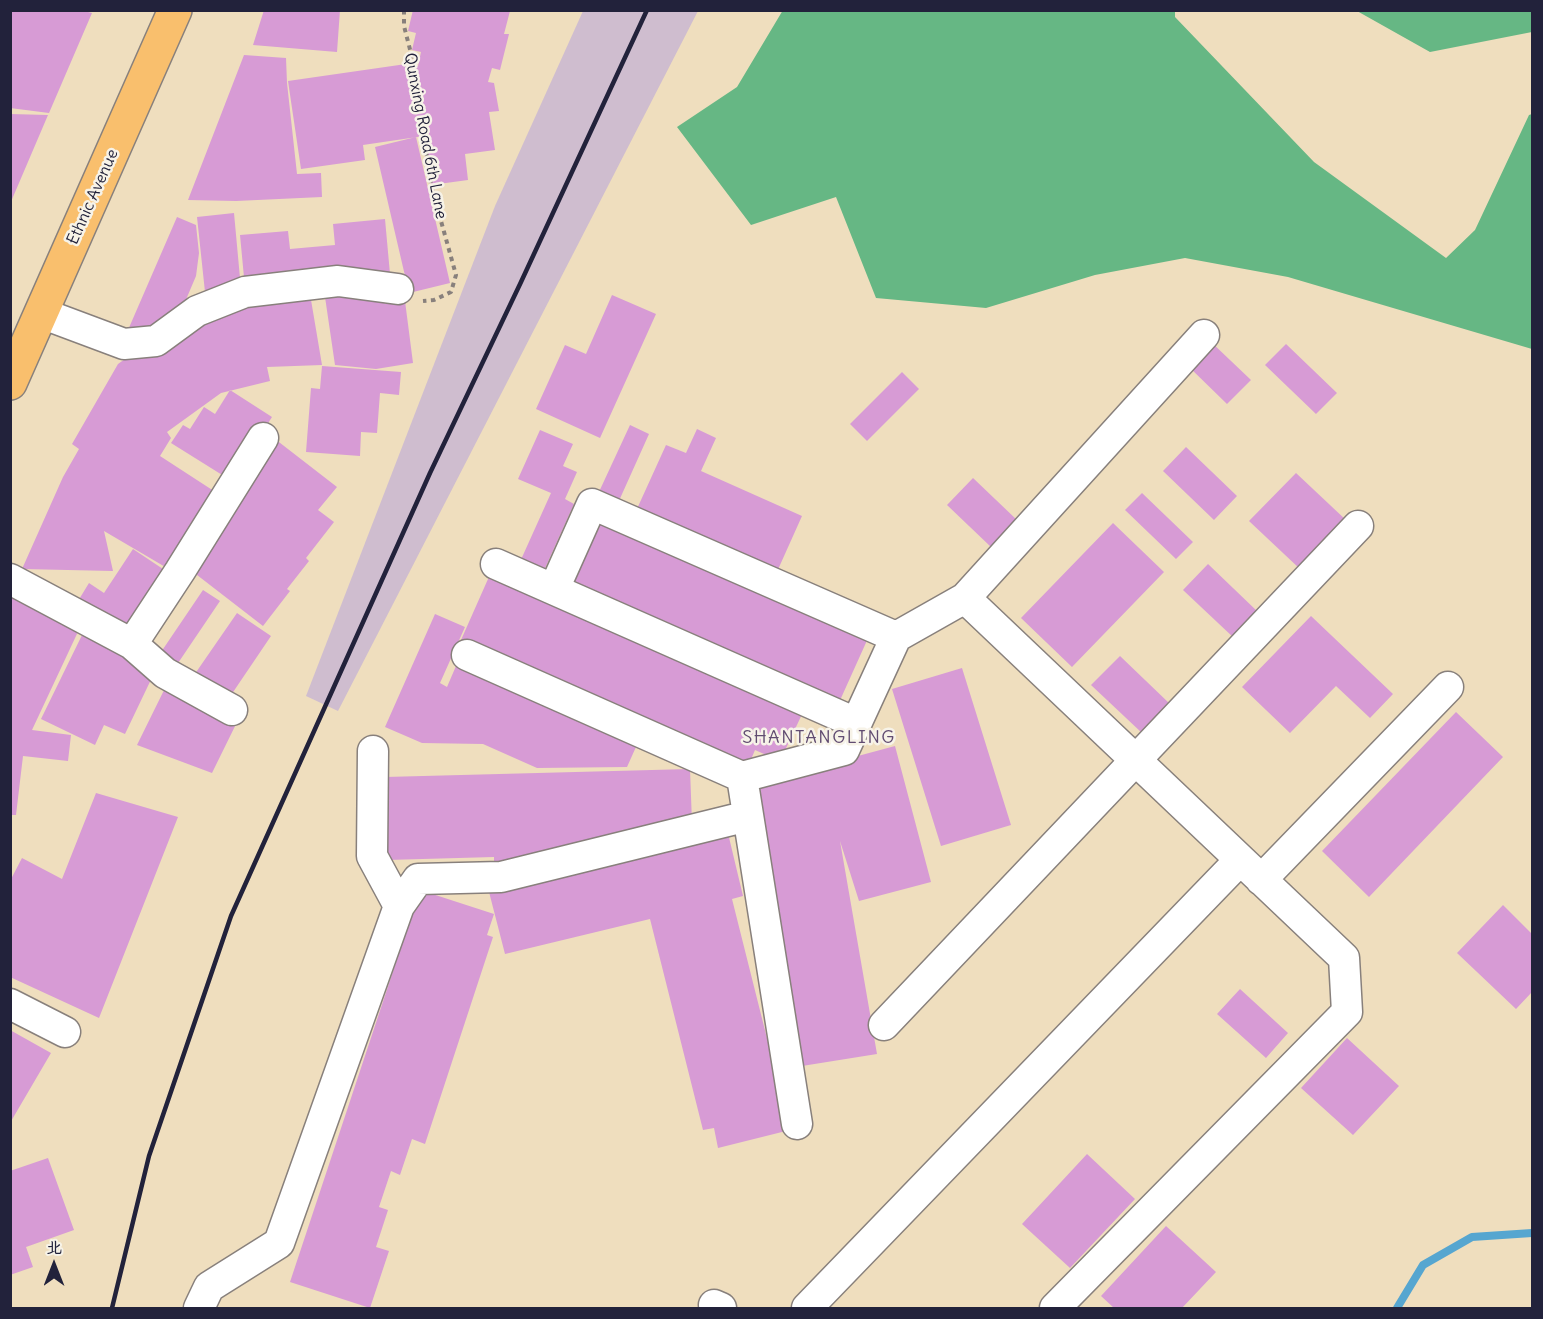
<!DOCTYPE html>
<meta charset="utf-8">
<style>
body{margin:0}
#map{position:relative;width:1543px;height:1319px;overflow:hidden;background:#efdebe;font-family:Delius,"LXGW WenKai TC",sans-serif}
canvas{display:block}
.frame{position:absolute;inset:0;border:12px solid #22223b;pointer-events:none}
.north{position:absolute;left:24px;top:1235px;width:60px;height:60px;-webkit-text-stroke:4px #f7f3e8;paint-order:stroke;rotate:0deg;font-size:16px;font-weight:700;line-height:24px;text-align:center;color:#22223b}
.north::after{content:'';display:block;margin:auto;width:21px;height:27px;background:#22223b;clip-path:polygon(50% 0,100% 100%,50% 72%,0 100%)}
</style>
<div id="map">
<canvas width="1543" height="1319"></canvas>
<div class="frame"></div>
<div class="north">北</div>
</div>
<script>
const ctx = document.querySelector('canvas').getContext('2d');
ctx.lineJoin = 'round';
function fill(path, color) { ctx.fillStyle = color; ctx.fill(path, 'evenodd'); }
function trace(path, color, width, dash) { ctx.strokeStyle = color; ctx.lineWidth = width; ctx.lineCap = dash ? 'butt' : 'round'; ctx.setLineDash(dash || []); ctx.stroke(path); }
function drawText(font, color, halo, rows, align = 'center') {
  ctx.font = font + ' Delius,sans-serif'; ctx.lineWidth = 5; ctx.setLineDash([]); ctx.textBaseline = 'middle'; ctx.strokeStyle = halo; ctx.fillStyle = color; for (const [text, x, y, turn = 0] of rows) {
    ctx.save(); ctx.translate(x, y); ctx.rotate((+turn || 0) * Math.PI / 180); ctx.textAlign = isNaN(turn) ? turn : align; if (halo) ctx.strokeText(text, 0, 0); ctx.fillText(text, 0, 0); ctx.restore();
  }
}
fill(new Path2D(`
 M583,11H698L338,711L306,696L495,206Z`), '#cfbdcf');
fill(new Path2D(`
 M783,10L1175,11V17L1314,162L1446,258L1475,230L1529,115L1532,114V349L1288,277L1185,258L1095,275L986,308L876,298L836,197L751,225L677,127L737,87Z
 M1357,11H1532V32L1430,52Z`), '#66b784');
trace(new Path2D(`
 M1397,1308L1423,1265L1472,1237L1532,1233`), '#56a6d0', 8);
fill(new Path2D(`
 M10,10H80L92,13L49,113L10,108Z
 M264,10H340L337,52L253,45Z
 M413,10L510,11L504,34H509L500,70L492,68L488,82L494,83L499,111L489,112L495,150L465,154L468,180L431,185L424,136L363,145L365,160L301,169L288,81L413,63L414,65L418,66L421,52L412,50L416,33L408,31Z
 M244,55L286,58L287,83L297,174L321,173L322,197L236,201L188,200Z
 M10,114L48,115L10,204Z
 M416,137L450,283L409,293L375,147Z
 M234,213L241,289L205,292L197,217Z
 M177,217L196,225L199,253L196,276L182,309L168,326L128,330Z
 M385,219L390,274L245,288L240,235L288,231L290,249L335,245L333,224Z
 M309,288L322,365L267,367L270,381L221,393L167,432L171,438L160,456L220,495L167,568L104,531L113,571L22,569L63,477L79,449L72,444L118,364L146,344L235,301Z
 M383,290L385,304L405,301L413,363L376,369L335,365L325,297Z
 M612,295L656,314L600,438L536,409L565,345L586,354Z
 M1210,341L1251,380L1227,404L1187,365Z
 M1286,344L1337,393L1316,414L1265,365Z
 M322,366L401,372L399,395L380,393L377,433L361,432L360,456L306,452L311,388L320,389Z
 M902,372L919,389L867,441L850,424Z
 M230,390L272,417L243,462L227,478L171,443L183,425L190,429L204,407L215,414Z
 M630,425L649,434L618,503L598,494Z
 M697,429L716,438L701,471L802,516L776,574L636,511L666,445L686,453Z
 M540,430L573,444L563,466L577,472L565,499L574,504L542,575L519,564L551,493L518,479Z
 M275,439L337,487L318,510L334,522L306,558L309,561L287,589L290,591L263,626L188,568Z
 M1186,447L1237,496L1214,520L1163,471Z
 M1296,473L1347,521L1300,569L1249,521Z
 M973,478L1017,520L991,547L947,505Z
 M1142,493L1193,542L1176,559L1125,510Z
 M604,517L869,636L837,707L571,588Z
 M1113,523L1164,572L1072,667L1021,618Z
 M133,549L166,571L125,632L78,601L89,583L104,593Z
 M1208,564L1258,612L1234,638L1183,590Z
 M492,570L804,710L780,761L755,750L747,769L461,640Z
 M203,590L220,601L174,669L157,658Z
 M10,592L83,621L32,730L71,735L68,761L23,756L16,815H10Z
 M237,613L271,636L225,704L190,681Z
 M435,614L465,627L440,683L447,687L459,659L640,738L627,767L537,768L483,744L422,743L385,727Z
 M1311,616L1393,694L1370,718L1336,686L1290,733L1242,687Z
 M83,633L157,667L125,734L104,725L95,745L41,719Z
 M1120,656L1170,704L1142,733L1091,685Z
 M962,668L1011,825L941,846L892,689Z
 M170,678L240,716L212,773L137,745Z
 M1456,712L1503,757L1369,897L1322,851Z
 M895,746L931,882L859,901L840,841L877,1054L802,1066L754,784Z
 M690,769L692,823L494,871V857L387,860L385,777Z
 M96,793L178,817L99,1018L10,977V881L22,858L62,879Z
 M727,829L743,896L732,899L790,1130L718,1148L714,1128L703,1130L650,919L505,954L488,888Z
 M420,890L494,914L487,935L493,937L425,1144L412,1139L400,1175L391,1171L379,1207L388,1210L376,1247L389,1251L370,1308L290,1282Z
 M1503,905L1532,934V992L1516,1009L1457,953Z
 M1240,989L1288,1033L1266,1058L1217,1014Z
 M10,1030L51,1053L10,1123Z
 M1347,1038L1399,1086L1353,1135L1301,1088Z
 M1087,1154L1135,1199L1070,1268L1022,1224Z
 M48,1158L74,1230L26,1247L33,1267L10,1275V1171Z
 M1166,1226L1216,1272L1182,1308H1114L1101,1296Z`), '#d79bd5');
const minor = new Path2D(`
 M41,313L124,344L156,341L197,311L245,292L338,281L398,289
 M496,564L856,723
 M10,579L132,644L165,673L232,710
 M554,589L592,504L896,637
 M965,598L1344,958L1347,1012L1055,1308
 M132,644L180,571L263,438
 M467,655L742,777L797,1124
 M742,777L844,750L896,637L965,598L1204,335
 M1261,880L1448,687
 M399,906L418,879L501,877L748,816
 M10,1004L65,1032
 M884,1025L1358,526
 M714,1305L721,1308
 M199,1308L209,1287L279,1243L399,906L372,856L373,751
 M807,1308L1240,860`);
const major = new Path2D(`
 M10,383L175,10`);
trace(minor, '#88807c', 33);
trace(major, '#88807c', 36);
trace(new Path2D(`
 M404,10V26L414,65L431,185L456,275L451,292L434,300L423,301`), '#88807c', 4, [4.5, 4.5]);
trace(minor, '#fff', 30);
trace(major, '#f9bf6d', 33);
trace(new Path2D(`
 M112,1308L149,1156L231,916L430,473L521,282L647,10`), '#22223b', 4.5);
drawText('16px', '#22223b', '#f7f3e8', [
 ["Qunxing Road 6th Lane",425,136,79],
 ["Ethnic Avenue",93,197,-66]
]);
ctx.letterSpacing = '1.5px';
drawText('18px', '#614c71', '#f7f3e8', [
 ["SHANTANGLING",819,738]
]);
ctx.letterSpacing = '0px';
</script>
